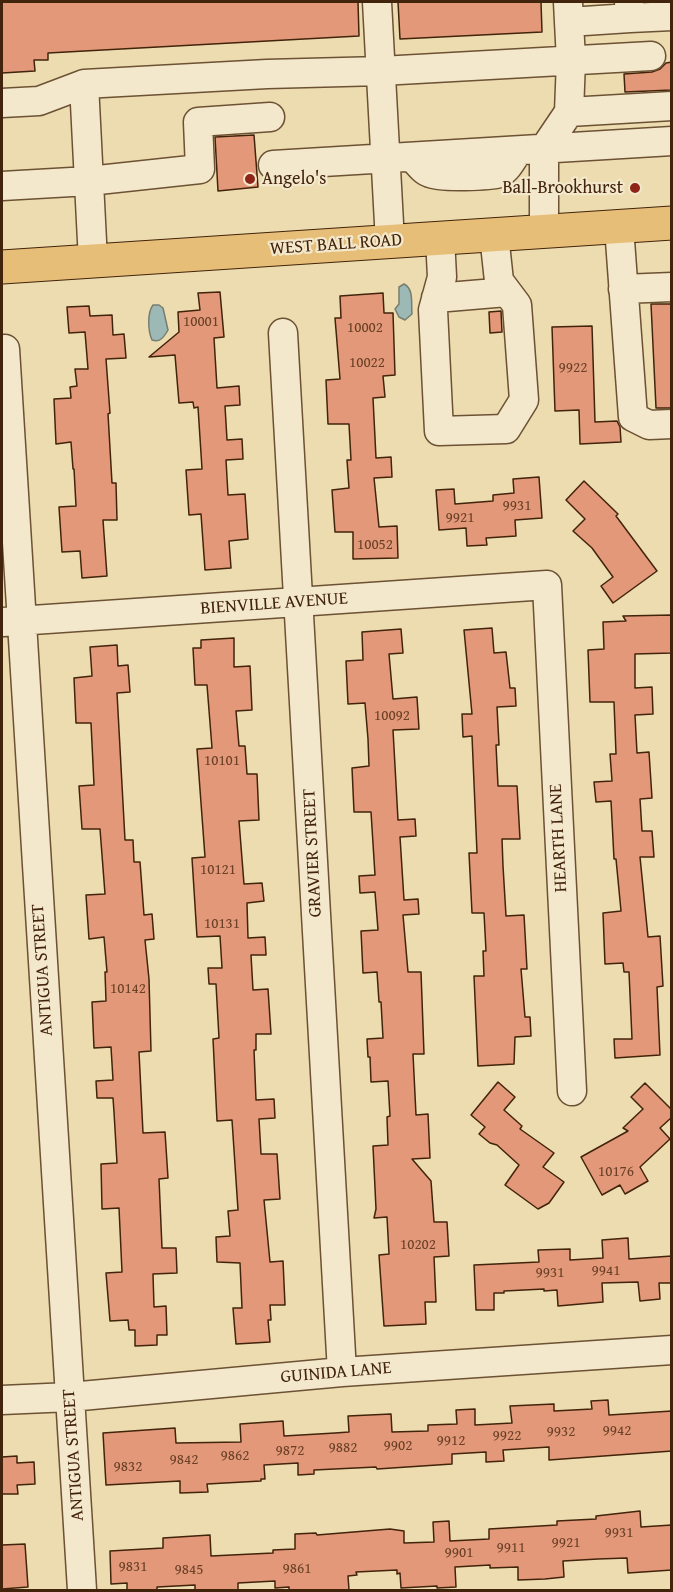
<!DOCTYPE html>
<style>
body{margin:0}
#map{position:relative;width:673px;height:1592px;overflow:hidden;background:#ecdcaf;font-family:"Gentium Book Plus",serif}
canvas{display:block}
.frame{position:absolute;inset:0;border:3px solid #42230b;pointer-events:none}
</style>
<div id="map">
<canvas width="673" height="1592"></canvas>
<div class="frame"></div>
</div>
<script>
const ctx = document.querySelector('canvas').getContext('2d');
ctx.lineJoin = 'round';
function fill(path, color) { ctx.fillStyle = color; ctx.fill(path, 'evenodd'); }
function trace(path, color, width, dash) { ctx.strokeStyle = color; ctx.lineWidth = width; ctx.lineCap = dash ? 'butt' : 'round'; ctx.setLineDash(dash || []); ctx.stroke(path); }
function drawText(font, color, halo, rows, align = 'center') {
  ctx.font = font + ' "Gentium Book Plus",serif'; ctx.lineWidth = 4.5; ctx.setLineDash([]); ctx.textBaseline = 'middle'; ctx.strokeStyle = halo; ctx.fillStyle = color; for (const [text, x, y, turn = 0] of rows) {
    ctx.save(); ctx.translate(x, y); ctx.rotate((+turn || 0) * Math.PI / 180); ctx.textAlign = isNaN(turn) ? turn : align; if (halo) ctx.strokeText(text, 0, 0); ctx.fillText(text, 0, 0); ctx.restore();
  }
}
const water = new Path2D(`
 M404,284C414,289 411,303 412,314L405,320L399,317L395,309L399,304V287Z
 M153,305H159L163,308L168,330C164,337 160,343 152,340C148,331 147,313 153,305Z`);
fill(water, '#9cb9b5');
trace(water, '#787d71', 1.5);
const building = new Path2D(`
 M2,2H358L359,36L48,53V60H34L35,71L2,73Z
 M398,2H541L542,32L400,39Z
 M672,62V90L625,92L624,74L652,72L660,69L666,63Z
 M254,135L258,187L218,191L215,137Z
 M220,292L224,337L214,338L217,388L239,386L240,405L225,406L227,440L242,439L243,459L226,460L228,495L245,494L248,539L229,541L231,568L205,570L201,514L189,515L186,470L202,469L198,407L194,408L193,402L179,403L175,355L149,357L179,332L178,312L200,310L198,293Z
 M383,293L384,313H393L395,375L383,376L385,397L373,398L376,458L391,457L392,477L374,478L379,527L397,526L398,558L353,559V532H335L332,490L349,488L347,460H351L349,424H328L326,380L340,379L335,318H341L340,296Z
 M651,304H672V408H656Z
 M89,306L90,316L112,315L113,335L124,334L126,358L106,359L110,413L108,414L112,483H116L117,520H103L107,576L82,578L80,551L62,552L59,507L76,506L74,469H73L71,442L56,444L54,399L71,398L70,387L77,386L75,369H88L85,332L69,333L67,307Z
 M501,311L502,332L490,333L489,312Z
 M592,326L595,422L617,421L620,427L621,442L580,444L579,410L555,411L552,327Z
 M539,477L542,518L515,520L516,536L486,538L487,545L467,546L466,528L439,530L436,490L454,489L455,504L493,501V495L514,493L513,479Z
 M584,481L618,514L616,516L657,571L613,603L601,586L613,577L592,548L573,531L585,519L566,500Z
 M672,615V653L635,654V688L652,687L653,714L635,715L637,753L649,752L652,798L640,799L642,831H652L654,857H640L648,937L660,936L663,986L657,987L660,1055L615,1058L614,1039H632L629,972H624L623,963L605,964L603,913L621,911L616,859H614L611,801L596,802L594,782L612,781L610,754H616L614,702H590L588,650L604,649L603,622L626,621L623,616Z
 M492,628L494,653L506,652L510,688H515L516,706L497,707L499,745H496L498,786H517L520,839H502L503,866L506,916L524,915L527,969H521L525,1017H530L531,1036L515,1037L514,1064L478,1066L474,976H484L483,951H486L484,913H472L469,853H477L472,736L463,737L462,714H472L464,630Z
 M401,629L403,653L389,654L393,699L417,697L419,729L393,730L398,820L415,819L416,836L400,837L404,900L418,899L419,914L403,915L408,972H421L424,1054H413L416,1115L428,1114L430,1158L412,1159L431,1181L434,1222H447L449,1256L434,1257L436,1302H425L426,1324L384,1326L379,1255L389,1254L387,1217L374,1218L376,1209L373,1146L388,1145L387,1117L390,1116L388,1081L371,1082L370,1057H368L367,1039L383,1038L381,1002H379L377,972L363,973L361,931L378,930L375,892L360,893L359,876L375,875L371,812H354L352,768L369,766L368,739L365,703L348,704L346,661L363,660L362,632Z
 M234,638V667L250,666L252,710L236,711L239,746H245L247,774H257L259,820L239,821L244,884L262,883L264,901L247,903L248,938L265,937L266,955H251L253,990L268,989L271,1034H256V1050H254L256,1100L274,1099L275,1118L259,1119L261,1154H277L280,1199L264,1200L270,1262L283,1261L285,1305H270L271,1320H268L270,1342L236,1344L233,1308H242L240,1263L217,1262L216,1237L230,1236L228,1211L238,1210L232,1120L217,1121L213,1039L219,1038L216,984H209L208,968H222L220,936L197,937L192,858L205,857L197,749L212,748L207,685H195L193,648H201V640Z
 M117,645L118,666L128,665L130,692L117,693L125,840H133L134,862H140L144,915L152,914L154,939L145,940L149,979L151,1051L139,1052L143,1133L165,1132L168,1178L159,1179L162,1248H176L177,1273L153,1274L154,1307L166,1306L167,1335H157V1345L135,1346V1330H129L128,1320L110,1321L106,1273L122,1272L119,1208L102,1209L101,1164L117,1163L114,1112L113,1098H97L96,1081L113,1080L111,1047L94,1048L92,1002L106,1001L105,972H107L104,937L89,939L86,895L105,894L100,829H82L79,786L94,785L91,723H76L74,678L92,676L90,647Z
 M498,1082L515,1097L504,1110L522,1126L520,1129L554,1153L543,1167L564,1182L549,1203L538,1209L505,1185L519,1165L497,1145L490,1143L479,1134L485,1127L471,1115Z
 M645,1083L672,1110V1117L660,1128L670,1139L640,1167L648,1181L625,1194L620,1185L602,1195L581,1157L628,1131L623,1128L643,1109L631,1097Z
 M628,1238L629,1259L672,1256V1283H659L660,1299L640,1301L638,1282L602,1283L603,1302L558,1306L557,1290L544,1291V1289L504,1291V1293H494V1310H476L474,1265L539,1262L538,1250L570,1249V1260L603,1258L602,1240Z
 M608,1400L609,1415L672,1411V1451L549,1460V1447L503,1450L504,1461L486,1462V1452L452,1454V1464L377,1469L376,1467L314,1470V1474L298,1475V1463L264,1465L265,1479H261V1481L207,1484L208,1492L180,1493V1481L106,1485L103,1433L175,1428L176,1443L241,1442L240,1424L283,1421L284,1436L335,1433L349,1432L348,1416L391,1414L392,1432L428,1431V1425L457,1424L456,1410L475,1409V1425L512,1423L510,1406L554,1404V1411L592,1409L591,1401Z
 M17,1456V1463L34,1462L35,1484L17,1485L18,1494H2V1457Z
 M640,1511L641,1527L672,1525V1570L628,1573L627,1558L598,1559L563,1561L564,1577L545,1579L518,1580V1567L490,1568V1565L455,1567L456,1587L437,1588V1586L401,1588L400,1573L397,1574V1570L356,1572L357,1575L348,1576L349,1590H289V1587L275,1588V1581L238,1583V1590H195V1585L157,1587V1590H127V1583L111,1584L110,1551L163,1548V1538L210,1535L211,1556L273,1553V1550L295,1549V1534L316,1533L317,1535L390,1529L404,1531V1543L434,1542L433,1522L449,1521L450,1541L489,1539V1529L557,1525V1521L596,1519V1516Z
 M25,1544L28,1587L2,1589V1545Z`);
fill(building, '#e39979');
trace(building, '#42230b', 1.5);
const minor = new Path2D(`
 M377,2L390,242
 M568,2L569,22L630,18
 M629,2L630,18L672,16
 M2,103L39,101L84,84
 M569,112L672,106
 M413,158C418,163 423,171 430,173C440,178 490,176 500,173C508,169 513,158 518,151
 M273,165L672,141
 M2,186L89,181L200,169L198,122L270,117
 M619,227L633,417L649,425L672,424
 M544,232V149L569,112L571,60L569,22
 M440,238L442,277L433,310L439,431L506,429L524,400L517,305L499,281L494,235
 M93,261L84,84L267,74L381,71L651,56
 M623,289L672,287
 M436,298L507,292
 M283,333L342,1372
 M5,349L82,1590
 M3,622L547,585L572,1091
 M2,1400L70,1397L342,1372L672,1350`);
const major = new Path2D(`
 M2,267L672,223`);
trace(minor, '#6c5134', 31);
trace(major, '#42230b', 35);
trace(minor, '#f3e8cb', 28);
trace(major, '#e6be78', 33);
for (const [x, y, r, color] of [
 [250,179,6,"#8f2418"],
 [635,188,6,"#8f2418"]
]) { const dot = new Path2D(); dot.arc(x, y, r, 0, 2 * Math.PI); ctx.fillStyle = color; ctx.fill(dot); trace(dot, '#f3e8cb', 2); }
drawText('15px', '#6a4026', null, [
 ["10001",201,322],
 ["10002",365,328],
 ["10022",367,363],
 ["9922",573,368],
 ["9931",517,506],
 ["9921",460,518],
 ["10052",375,545],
 ["10092",392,716],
 ["10101",222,761],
 ["10121",218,870],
 ["10131",222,924],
 ["10142",128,989],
 ["10176",616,1172],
 ["10202",418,1245],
 ["9941",606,1271],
 ["9931",550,1273],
 ["9942",617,1431],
 ["9932",561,1432],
 ["9922",507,1436],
 ["9912",451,1441],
 ["9902",398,1446],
 ["9882",343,1448],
 ["9872",290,1451],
 ["9862",235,1456],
 ["9842",184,1460],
 ["9832",128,1467],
 ["9931",619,1533],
 ["9921",566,1543],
 ["9911",511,1548],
 ["9901",459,1553],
 ["9831",133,1567],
 ["9861",297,1569],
 ["9845",189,1570]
]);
drawText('18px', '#42230b', '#f3e8cb', [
 ["Angelo's",262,179],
 ["Ball-Brookhurst",623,188,"right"]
], 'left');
drawText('18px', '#42230b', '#f3e8cb', [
 ["WEST BALL ROAD",336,245,-4],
 ["BIENVILLE AVENUE",274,604,-4],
 ["HEARTH LANE",559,838,-93],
 ["GRAVIER STREET",313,853,-93],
 ["ANTIGUA STREET",43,970,-94],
 ["GUINIDA LANE",336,1373,-5],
 ["ANTIGUA STREET",74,1455,-94]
]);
</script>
